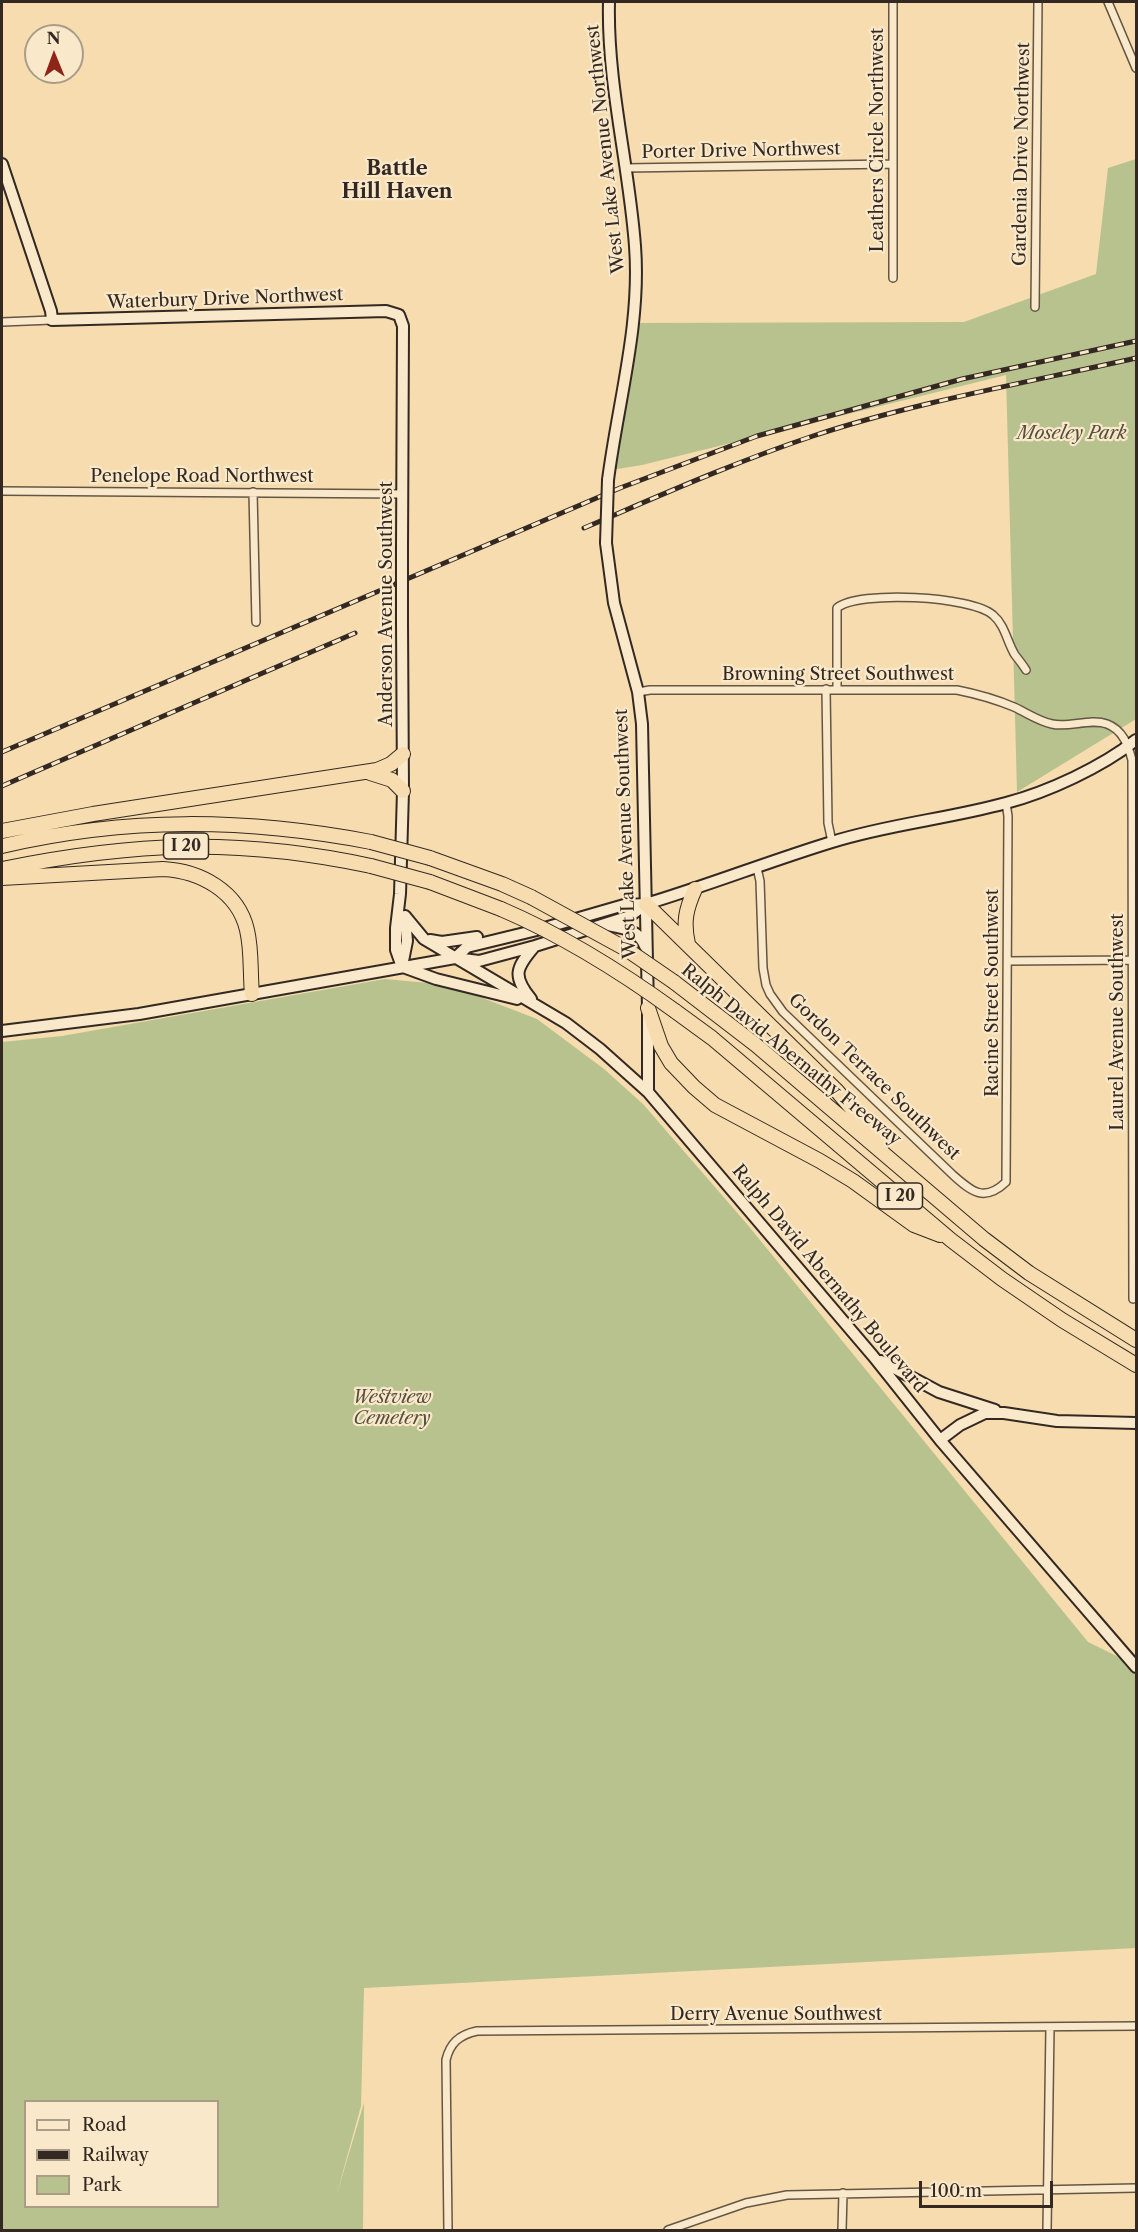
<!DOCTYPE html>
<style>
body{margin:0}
#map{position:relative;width:1138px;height:2232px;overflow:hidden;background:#f6dcae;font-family:"Libre Caslon Text",serif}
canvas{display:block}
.frame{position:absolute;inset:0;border:3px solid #342922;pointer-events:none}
.legend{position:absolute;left:24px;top:2100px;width:195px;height:108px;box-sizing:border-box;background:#f9e8ca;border:2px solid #aa9c87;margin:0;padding:8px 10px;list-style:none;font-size:18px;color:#342922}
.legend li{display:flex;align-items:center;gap:12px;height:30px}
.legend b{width:30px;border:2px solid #aa9c87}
.north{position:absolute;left:24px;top:24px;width:60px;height:60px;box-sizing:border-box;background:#f9e8ca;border:2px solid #aa9c87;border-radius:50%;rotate:359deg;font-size:16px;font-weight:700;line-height:24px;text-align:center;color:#342922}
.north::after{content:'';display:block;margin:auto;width:21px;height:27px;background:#8f2418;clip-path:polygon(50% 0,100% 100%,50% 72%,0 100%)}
.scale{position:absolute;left:919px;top:2181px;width:134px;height:27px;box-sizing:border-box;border:3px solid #342922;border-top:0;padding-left:8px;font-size:18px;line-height:21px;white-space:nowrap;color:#342922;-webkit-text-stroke:4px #f9e8ca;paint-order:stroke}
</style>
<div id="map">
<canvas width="1138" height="2232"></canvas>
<div class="frame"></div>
<ul class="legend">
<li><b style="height:8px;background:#f9e8ca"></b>Road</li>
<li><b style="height:8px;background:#342922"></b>Railway</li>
<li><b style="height:16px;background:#b7c28e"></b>Park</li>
</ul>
<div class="north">N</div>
<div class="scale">100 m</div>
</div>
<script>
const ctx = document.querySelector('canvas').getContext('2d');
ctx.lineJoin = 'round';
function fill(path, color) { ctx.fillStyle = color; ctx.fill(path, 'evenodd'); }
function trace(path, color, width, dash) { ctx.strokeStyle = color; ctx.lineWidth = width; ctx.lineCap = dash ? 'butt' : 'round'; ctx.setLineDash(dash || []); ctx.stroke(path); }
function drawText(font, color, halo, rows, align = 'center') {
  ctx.font = font + ' "Libre Caslon Text",serif'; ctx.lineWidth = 4.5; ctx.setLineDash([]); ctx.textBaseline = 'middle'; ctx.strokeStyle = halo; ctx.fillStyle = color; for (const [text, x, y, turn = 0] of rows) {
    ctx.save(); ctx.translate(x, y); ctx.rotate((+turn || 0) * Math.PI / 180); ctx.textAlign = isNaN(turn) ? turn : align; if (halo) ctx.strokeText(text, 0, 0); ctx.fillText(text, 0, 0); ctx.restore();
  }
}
fill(new Path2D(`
 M1136,159V719L1017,792L1006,375L642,465L611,470L632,323L964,322L1096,274L1108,168Z
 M385,979L449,985L537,1019L604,1069L643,1104L746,1223L1088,1642L1135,1665L1136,1948L364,1988L361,2106L336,2197L364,2103L363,2230H2V1042L62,1036ZM26,2102H218V2206H26Z`), '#b7c28e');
const street = new Path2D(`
 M1108,2L1136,68
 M625,168L893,164
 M893,278V2
 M1035,307L1038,2
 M2,322L52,320
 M2,491L403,494
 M253,492L256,622
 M826,689L828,823L832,842
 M837,689V608C858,590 972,596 993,615C1005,625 1007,642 1015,655C1019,660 1023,665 1026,670
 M638,692L650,690H957C977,694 995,699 1014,707C1027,713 1038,721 1052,724C1069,728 1090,718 1107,724C1123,730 1128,745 1132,760L1133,1299
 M757,868L760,881L763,968L766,985L770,994L783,1012L953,1175C971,1191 984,1203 1006,1182L1008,816L1006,803
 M1008,961L1133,960
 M448,2230L446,2060C450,2043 459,2035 477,2031L1136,2026
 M668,2230L746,2203L787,2195L1136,2188
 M842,2230L843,2193
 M1047,2230L1050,2027`);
const secondary = new Path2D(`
 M2,164L51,311L52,320L386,311L399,315L403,326L402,549
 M608,480C618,402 641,325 635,246C629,164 607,84 609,2
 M606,543L614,603L638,692L642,724L648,1008V1092
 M402,622L403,791L400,894L396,928V950L402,967
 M405,916L424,939L566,1023L600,1049L648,1092L873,1356L940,1440L1136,1667
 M607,925C623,928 638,929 645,946
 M430,940L442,942L477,937
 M455,958L467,947L541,929L624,905L646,904C709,885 770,861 832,842C889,824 948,819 1006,803C1048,792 1102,767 1136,740
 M402,966L407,941L405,919
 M403,967L436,979L517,999
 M531,999C512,976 516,968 534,947
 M2,1031L139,1014L455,958L479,961L535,946L630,916L646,904
 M881,1361L939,1392L995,1410
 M940,1440L960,1425L985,1413H1004L1057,1421L1136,1423`);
const highway = new Path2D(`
 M370,773L392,780L403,791
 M2,831L93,814L377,770L391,764L403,754
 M2,846C127,817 244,818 371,842
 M430,858L502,884L531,897
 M2,869C132,842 240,838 371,866
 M2,878L163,869C200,871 238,891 247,930C252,951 250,973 252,994
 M430,882L501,909
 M646,904L837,1091L882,1144
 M688,944C683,922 686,909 695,889
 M674,982L756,1045L984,1239L1029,1273L1136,1340
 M648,1008L661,1046L671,1063L694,1087L715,1105L820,1161L853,1181L914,1225L940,1235
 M675,1011L712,1038L951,1240L1002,1279L1062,1320L1136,1365`);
trace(street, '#645645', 10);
trace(secondary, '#342922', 14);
trace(highway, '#342922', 16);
trace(street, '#f9e8ca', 7);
trace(secondary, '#f9e8ca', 10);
trace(highway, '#f6dcae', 14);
const rail = new Path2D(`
 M584,528C659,496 735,462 813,436C916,402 1030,382 1136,358
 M2,752L620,488L757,436L962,379L1136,341
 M2,786L355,633`);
trace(rail, '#342922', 5);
trace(rail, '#f9e8ca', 3, [9]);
const secondaryBridge = new Path2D(`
 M606,543L608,480
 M402,622V549`);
const highwayBridge = new Path2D(`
 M371,842L430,858
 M371,866L430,882
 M531,897L626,949L674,982
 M501,909C564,936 620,971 675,1011`);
trace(secondaryBridge, '#342922', 14, []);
trace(highwayBridge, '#342922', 16, []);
trace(secondaryBridge, '#f9e8ca', 10);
trace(highwayBridge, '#f6dcae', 14);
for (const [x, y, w] of [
 [186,846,45],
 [900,1196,45]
]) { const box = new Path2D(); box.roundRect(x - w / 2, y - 13, w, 26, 4.5); ctx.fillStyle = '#f9e8ca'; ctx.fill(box); trace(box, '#342922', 1.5); }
drawText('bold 16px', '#342922', null, [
 ["I 20",186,846],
 ["I 20",900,1196]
]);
drawText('18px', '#342922', '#f9e8ca', [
 ["Leathers Circle Northwest",878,140,-90],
 ["West Lake Avenue Northwest",606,149,-96],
 ["Porter Drive Northwest",741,151,-1],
 ["Gardenia Drive Northwest",1022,154,-89],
 ["Waterbury Drive Northwest",225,299,-2],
 ["Penelope Road Northwest",202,477],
 ["Anderson Avenue Southwest",387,604,-90],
 ["Browning Street Southwest",838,675],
 ["West Lake Avenue Southwest",626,834,-92],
 ["Racine Street Southwest",993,993,-90],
 ["Laurel Avenue Southwest",1118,1022,-90],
 ["Ralph David Abernathy Freeway",791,1055,39],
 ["Gordon Terrace Southwest",874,1077,44],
 ["Ralph David Abernathy Boulevard",829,1279,50],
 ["Derry Avenue Southwest",776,2015]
]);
drawText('italic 18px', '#554f3d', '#f9e8ca', [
 ["Moseley Park",1072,434],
 ["Westview",392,1398],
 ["Cemetery",392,1419]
]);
drawText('bold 20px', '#342922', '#f9e8ca', [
 ["Battle",397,169],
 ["Hill Haven",397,192]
]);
</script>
